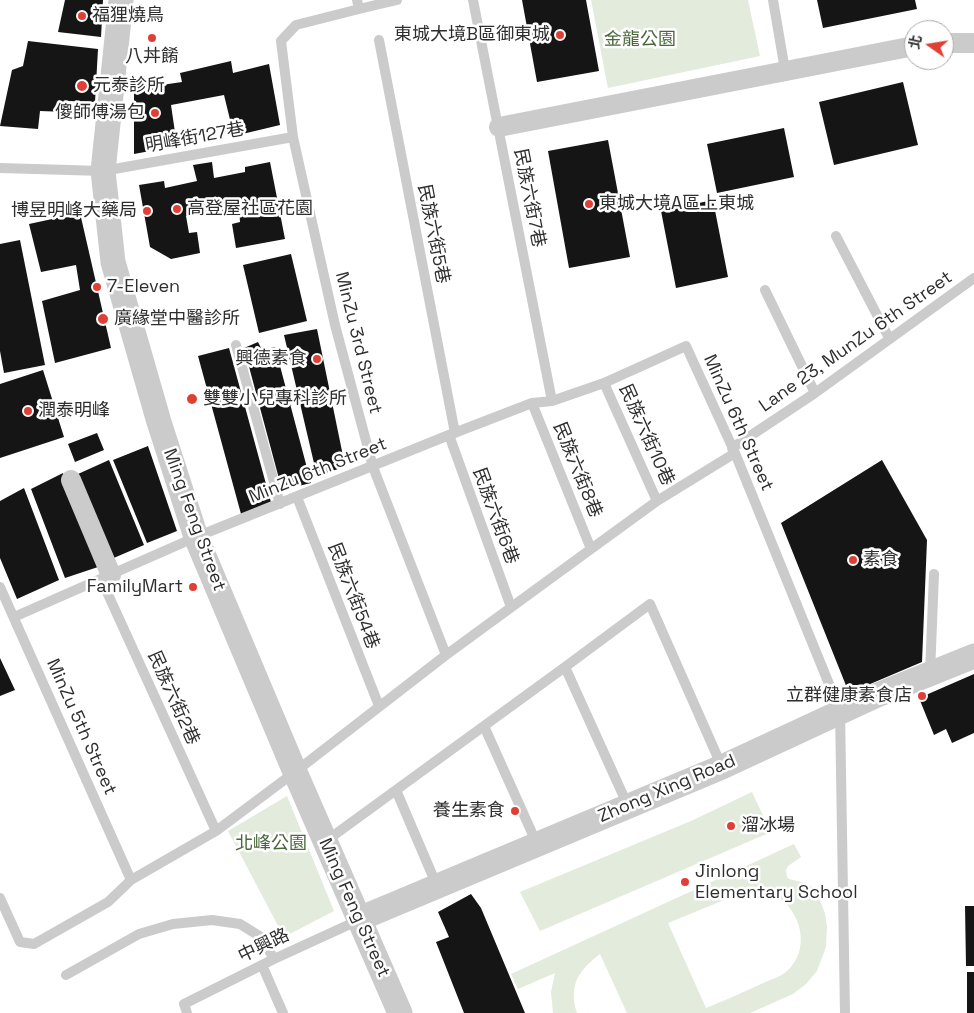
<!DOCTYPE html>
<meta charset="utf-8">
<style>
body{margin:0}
#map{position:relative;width:974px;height:1013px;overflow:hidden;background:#fff;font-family:"Space Grotesk","Noto Sans TC",sans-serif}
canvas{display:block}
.north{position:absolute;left:904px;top:20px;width:50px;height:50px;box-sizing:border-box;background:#fff;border:1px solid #ababab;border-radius:50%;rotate:283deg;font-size:14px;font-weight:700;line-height:20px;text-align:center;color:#2e2e2e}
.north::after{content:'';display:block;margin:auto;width:18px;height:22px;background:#df4036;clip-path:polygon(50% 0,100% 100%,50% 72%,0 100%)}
</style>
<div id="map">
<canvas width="974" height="1013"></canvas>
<div class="north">北</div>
</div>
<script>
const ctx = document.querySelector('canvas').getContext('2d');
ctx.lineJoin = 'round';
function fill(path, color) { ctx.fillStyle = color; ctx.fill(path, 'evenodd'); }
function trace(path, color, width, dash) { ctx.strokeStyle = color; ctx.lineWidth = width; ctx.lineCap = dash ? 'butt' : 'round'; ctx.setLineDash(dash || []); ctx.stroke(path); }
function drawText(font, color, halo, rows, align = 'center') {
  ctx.font = font + ' "Space Grotesk","Noto Sans TC",sans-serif'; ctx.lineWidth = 5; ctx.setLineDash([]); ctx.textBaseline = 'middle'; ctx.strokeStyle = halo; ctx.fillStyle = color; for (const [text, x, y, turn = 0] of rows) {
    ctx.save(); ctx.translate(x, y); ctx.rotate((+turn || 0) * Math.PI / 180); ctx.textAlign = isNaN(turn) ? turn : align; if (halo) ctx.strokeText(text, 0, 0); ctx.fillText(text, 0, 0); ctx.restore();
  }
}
fill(new Path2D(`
 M591,0H748L760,56L608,88Z
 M752,792L771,832L540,931L520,892L691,821Z
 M287,796L334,911L284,937L228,831Z
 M794,844L801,857L788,866L786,870L787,877L789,879L805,883L816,889L825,914L827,926L826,947L817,971L806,984L793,994L750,1013H627L600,954C579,970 568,985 577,1013H553L551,992L555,973L518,989L511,974ZM751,889C790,886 818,940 789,969C782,977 769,980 759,985C741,993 724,1001 706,1008L668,923Z`), '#e2ebdc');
fill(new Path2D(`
 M65,0H103L101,37L58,32Z
 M522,0H586L599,71L537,82Z
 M817,0H915L917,9L823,28Z
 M28,41L98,49L95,102L68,101L67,112L40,111L38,129L0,126L12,70L23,66Z
 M231,61L233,73L269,64L280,125L234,136L224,95L171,105L177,146L134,154V89L182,82L180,73Z
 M903,82L918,145L834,165L819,102Z
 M784,128L794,177L717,193L707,144Z
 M608,140L630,257L569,268L548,151Z
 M212,162L214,178L245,172V167L270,162L285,239L236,248L232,224L240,222L239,207H230V211L222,212V208L201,211L202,214L186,216L189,233L197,232L200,253L171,259L150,247L139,185L164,181L165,188L197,181L193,165Z
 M713,200L728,277L676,288L661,211Z
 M80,213L111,348L55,363L42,301L80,290L76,265L41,272L29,224Z
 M20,240L45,365L4,373L0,351V244Z
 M291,254L307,321L259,333L243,265Z
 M317,329L343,456L341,468L317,476L284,335Z
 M258,342L262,350L275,347L311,483L282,490L244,348Z
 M229,348L272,506L241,514L198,356Z
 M43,370L64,437L0,458V384Z
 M97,433L104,450L75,462L68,444Z
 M148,446L177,531L147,543L113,460Z
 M109,460L144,545L109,560L78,474Z
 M882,460L927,540L922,662L849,693L781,523Z
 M63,473L98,567L65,578L31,489Z
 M24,488L59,580L17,599L0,558V501Z
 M0,658L15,690L0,696Z
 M974,674V733L952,743L946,729L934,735L919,698Z
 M471,894L481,908L525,1013H464L436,942L449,937L438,912Z
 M965,906H974V966H966Z
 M967,972H974V1013H967Z`), '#151515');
trace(new Path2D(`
 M357,0L359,9L296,25L281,41L293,137L335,325L373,467L446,655
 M473,0L552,401
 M773,0L785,70
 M359,9L397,0
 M379,40L455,433
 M0,168L103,171L293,137
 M836,236L889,338
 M765,290L815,393
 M236,345L280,504
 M604,383L657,501
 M532,403L591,549
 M449,435L511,607
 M732,448L815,393L974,278
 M297,497L379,706
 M101,579L216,831
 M0,587L131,880
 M14,617L196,537L449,435L532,403L552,401L604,383L686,346L735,453L840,711L845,1013
 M565,667L628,806
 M930,673L934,574
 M484,726L537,844
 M396,790L437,886
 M326,841L565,667L650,604L722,767
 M0,898L20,942L34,944L108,902L131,880L216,831L295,772L446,655L591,549L657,501L735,453
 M262,965L283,1013
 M66,975L139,934L173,924L212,920L240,924L261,937L274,959
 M187,1013L184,1004L274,959L359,920`), '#cbcbcb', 10);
trace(new Path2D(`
 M944,43H974
 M499,127L914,46
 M71,480L111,575`), '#cbcbcb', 20);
trace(new Path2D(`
 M121,0L103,171L113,262L159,422L196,537L295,772L400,1013
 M359,919L722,767L875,696L974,656`), '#cbcbcb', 25);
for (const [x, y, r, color] of [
 [82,16,5,"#df4036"],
 [560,35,5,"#df4036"],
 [152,38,5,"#df4036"],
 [82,86,6,"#df4036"],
 [155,113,5,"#df4036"],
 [589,204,5,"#df4036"],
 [177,209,5,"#df4036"],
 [147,211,5,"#df4036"],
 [97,287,5,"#df4036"],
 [103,319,6,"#df4036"],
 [317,359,5,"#df4036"],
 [192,399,6,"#df4036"],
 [28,411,5,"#df4036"],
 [853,560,5,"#df4036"],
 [193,587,5,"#df4036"],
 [922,696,5,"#df4036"],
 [515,811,5,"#df4036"],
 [731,826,5,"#df4036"],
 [685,882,5,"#df4036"]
]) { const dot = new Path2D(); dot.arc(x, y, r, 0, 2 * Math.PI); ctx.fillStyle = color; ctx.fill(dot); trace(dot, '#fff', 2); }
drawText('18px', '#2e2e2e', '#fff', [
 ["福狸燒鳥",92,16],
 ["東城大境B區御東城",550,35,"right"],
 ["八丼餚",152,57,"center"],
 ["元泰診所",93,86],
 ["傻師傅湯包",145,113,"right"],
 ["東城大境A區上東城",599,204],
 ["高登屋社區花園",187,209],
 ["博昱明峰大藥局",137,211,"right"],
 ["7-Eleven",107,287],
 ["廣緣堂中醫診所",114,319],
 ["興德素食",307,359,"right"],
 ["雙雙小兒專科診所",203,399],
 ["潤泰明峰",38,411],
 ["素食",863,560],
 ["FamilyMart",183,587,"right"],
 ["立群健康素食店",912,696,"right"],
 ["養生素食",505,811,"right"],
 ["溜冰場",741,826],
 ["Jinlong",695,872],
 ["Elementary School",695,893]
], 'left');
drawText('18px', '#4b683d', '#fff', [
 ["金龍公園",640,40],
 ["北峰公園",271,844]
]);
drawText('18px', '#2e2e2e', '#fff', [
 ["明峰街127巷",195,138,-10],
 ["民族六街7巷",529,198,79],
 ["民族六街5巷",433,234,79],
 ["Lane 23, MunZu 6th Street",856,342,-35],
 ["MinZu 3rd Street",358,343,76],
 ["MinZu 6th Street",738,423,66],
 ["民族六街10巷",646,435,66],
 ["民族六街8巷",577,470,68],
 ["MinZu 6th Street",318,471,-22],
 ["民族六街6巷",495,516,70],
 ["Ming Feng Street",194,520,70],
 ["民族六街54巷",353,596,69],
 ["民族六街2巷",173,698,66],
 ["MinZu 5th Street",81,727,66],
 ["Zhong Xing Road",667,789,-23],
 ["Ming Feng Street",354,908,66],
 ["中興路",264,946,-26]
]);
</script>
